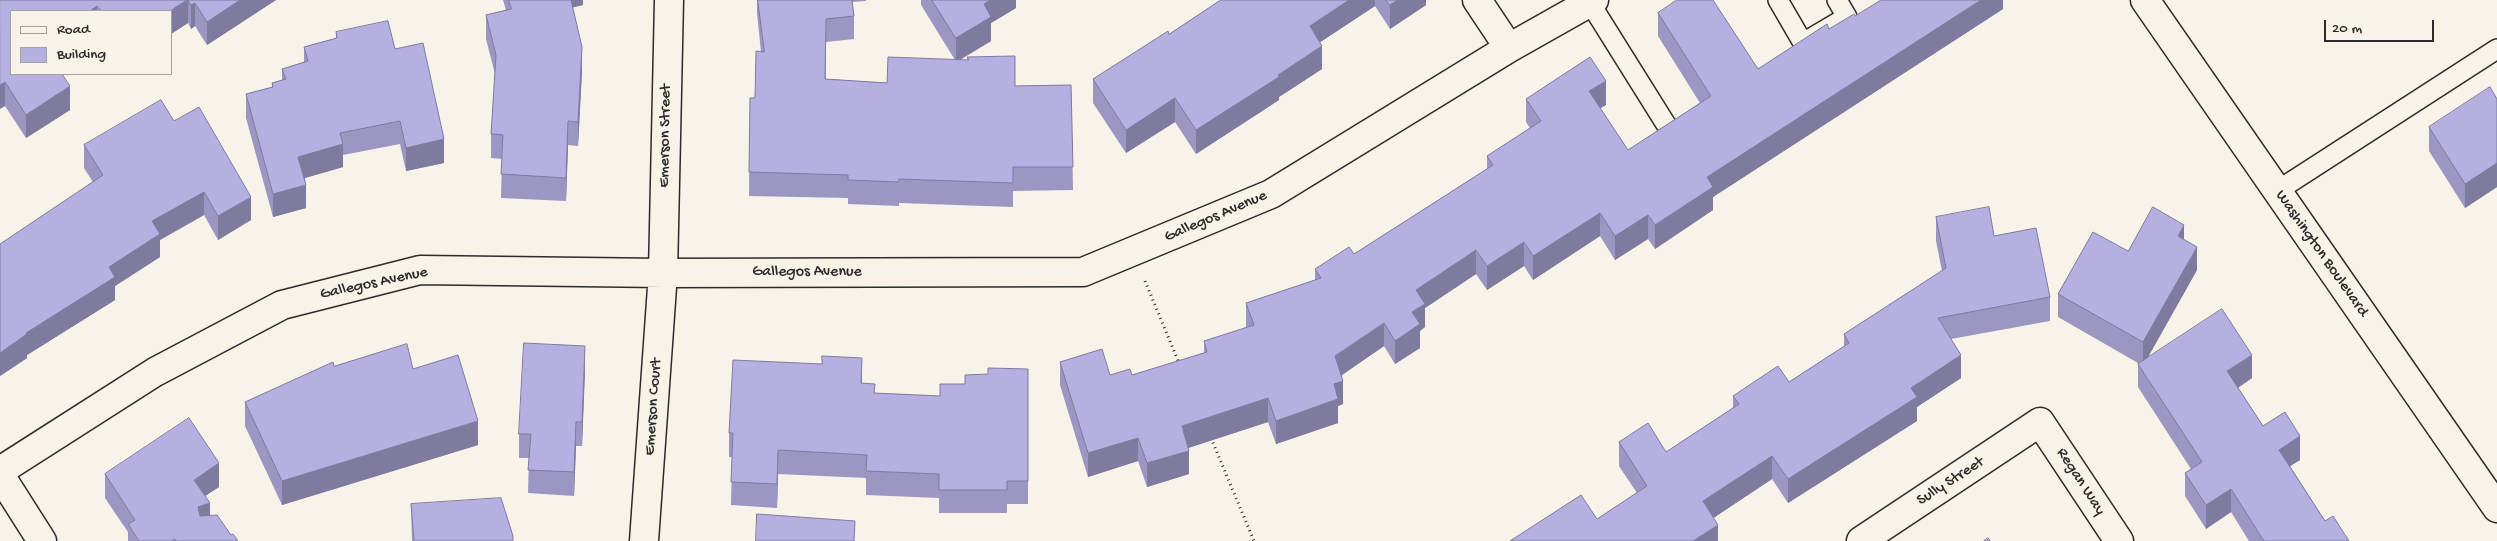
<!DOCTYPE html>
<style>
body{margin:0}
#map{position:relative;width:2497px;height:541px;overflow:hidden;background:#f7f3e8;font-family:"Gochi Hand",sans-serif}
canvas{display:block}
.legend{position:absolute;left:10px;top:10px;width:162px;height:65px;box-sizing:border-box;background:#f7f3e8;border:1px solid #a5a39c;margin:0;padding:6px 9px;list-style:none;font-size:15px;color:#2b2b2b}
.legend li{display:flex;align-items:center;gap:10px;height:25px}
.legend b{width:25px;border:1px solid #a5a39c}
.scale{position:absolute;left:2324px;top:20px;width:110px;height:22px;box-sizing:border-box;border:2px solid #2b2b2b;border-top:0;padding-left:6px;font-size:15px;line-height:18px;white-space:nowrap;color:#2b2b2b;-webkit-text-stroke:4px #f7f3e8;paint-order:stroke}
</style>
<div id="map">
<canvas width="2497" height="541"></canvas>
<ul class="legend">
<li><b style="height:6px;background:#f7f3e8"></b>Road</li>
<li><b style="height:14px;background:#b4b0e2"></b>Building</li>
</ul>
<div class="scale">20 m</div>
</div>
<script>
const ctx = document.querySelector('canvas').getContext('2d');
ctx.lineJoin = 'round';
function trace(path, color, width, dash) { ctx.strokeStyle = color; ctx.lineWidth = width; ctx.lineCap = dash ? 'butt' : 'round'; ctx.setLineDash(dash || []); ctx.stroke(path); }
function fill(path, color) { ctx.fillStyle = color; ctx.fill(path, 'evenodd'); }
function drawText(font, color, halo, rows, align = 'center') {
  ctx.font = font + ' "Gochi Hand",sans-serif'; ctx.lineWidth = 4.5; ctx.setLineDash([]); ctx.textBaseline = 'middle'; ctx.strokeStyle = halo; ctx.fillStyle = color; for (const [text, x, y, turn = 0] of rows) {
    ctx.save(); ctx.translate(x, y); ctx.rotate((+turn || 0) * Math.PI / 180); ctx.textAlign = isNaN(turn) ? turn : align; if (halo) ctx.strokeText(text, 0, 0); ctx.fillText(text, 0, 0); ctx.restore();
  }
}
const lane = new Path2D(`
 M1778,0L1803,43L1847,17L1837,0
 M1590,3L1667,126
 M2277,191L2497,49`);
const street = new Path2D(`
 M1477,0L1509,48
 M0,471L155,372L282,305L420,270L663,273L1083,272L1271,194L1509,48L1594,0
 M0,475L42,541
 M644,541L663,273L669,0
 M1861,541L2040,422L2119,541`);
const secondary = new Path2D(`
 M2145,0L2497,508`);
trace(lane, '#2b2b2b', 22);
trace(street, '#2b2b2b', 31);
trace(secondary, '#2b2b2b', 31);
trace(new Path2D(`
 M1145,281L1179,363
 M1211,438L1254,541`), '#2b2b2b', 3, [1, 4]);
trace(lane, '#f7f3e8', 19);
trace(street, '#f7f3e8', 28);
trace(secondary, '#f7f3e8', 28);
fill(new Path2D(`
 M0,0H276L207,45L195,26L191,29L188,23L171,34V11H11L70,110L26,138L5,106Z
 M503,0H583V5L572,7L582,71L578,146L568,145L566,201L501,198L502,159L491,158V134L495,74L486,39V15L506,10Z
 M757,0H866V1L852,2L854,16V39L826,42V79L887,83L955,60L921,5V0H1016V8L991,23V41L960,60H967V57L1015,86L1071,85L1073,190L1013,191V207L899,203V206L848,204V198L749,196L750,98H755L761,52L757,13Z
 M1221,0H1426V5L1390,29L1375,6L1320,42L1322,69L1279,97V100L1196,154L1175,122L1126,153L1093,103V79L1169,34Z
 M2003,0V9L1713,197V210L1655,249L1648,239L1615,260L1600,236L1533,280L1524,266L1487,290L1476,274L1425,308V327L1420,331V348L1395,364L1384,346L1341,375L1343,404L1338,406V423L1276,444L1268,422L1188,448L1189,474L1147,487L1138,461L1088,477L1060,385V362L1110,375H1132L1204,353V341L1246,328V303L1315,280V269L1354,254L1487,169V156L1530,128L1526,122V99L1606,105L1600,108L1628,150L1700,103L1658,36V13L1758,69L1829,29L1855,16Z
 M336,32L395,49L444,163L406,171L400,144L343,155V167L305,178L306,208L273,217L246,118V94L272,87V83L282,80V69L304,62V47L336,38Z
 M2497,99V187L2465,208L2429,151V127Z
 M174,121L251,220L218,240L204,215L160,240V257L115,286V300L27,355V358L0,376L93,182L84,168V145Z
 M1936,217L1994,236L2050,297V321L1951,339L1961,378L1917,407V421L1788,503L1772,479L1713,518L1718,541L1597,519L1637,493L1619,466V442L1666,452L1733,408V396L1789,382L1844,347V334L1942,271L1936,241Z
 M2184,240L2197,270L2148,357L2252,378L2238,388L2263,426L2300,460L2290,466L2325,521L2349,541H2249L2231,512L2206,529L2185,496V473L2191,469L2138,387V363L2058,317V294L2128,251Z
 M334,366L413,369L478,445L282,505L245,426V402Z
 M1028,369V504H1007V513H939V498L866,495V478L778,474L777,508L731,505L732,457H729V433L862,383L875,393L940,396L965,384L988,374Z
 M585,370L582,446H576L574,496L528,493L529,458H519V434Z
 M105,474L219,487L205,496L210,515L238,541H128V532L105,498Z
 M411,504L513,541H412Z`), '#9b97c2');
fill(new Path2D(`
 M188,0V23L171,34V11H170Z
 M240,0H276L207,45V22Z
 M567,0H583V5L567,9Z
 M990,0H1016V8L991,23V41L956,62V38L984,4Z
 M1349,0H1375V6L1310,49V26Z
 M1398,0H1426V5L1390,29V5Z
 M1981,0H2003V9L1713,197V210L1655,249V225L1707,177Z
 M195,3V26L191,29V5Z
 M97,6V11H90Z
 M1322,46V69L1279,97V100L1196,154V130Z
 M582,47V71L578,146V122Z
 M1606,81V105L1589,115V91Z
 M5,82V106L0,109V85Z
 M70,86V110L26,138V115Z
 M1175,98V122L1126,153V130Z
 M568,121V145L566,201V178Z
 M444,139V163L406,171V148Z
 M343,144V167L298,180V157Z
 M2497,163V187L2465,208V184Z
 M306,185V208L273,217V194Z
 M204,192V215L160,240V257L115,286V300L27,355V358L0,376V353L26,333L109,267L152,221Z
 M251,197V220L218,240V216Z
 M1600,213V236L1533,280V256Z
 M1648,215V239L1615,260V236Z
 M2184,225V249L2178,236Z
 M1524,242V266L1487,290V266Z
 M2197,247V270L2143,366V342Z
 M1476,250V274L1425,308V327L1420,331V348L1395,364V341L1412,312L1416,290Z
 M1384,323V346L1335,380V356Z
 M585,346V370L582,446V422Z
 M1961,355V378L1917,407V421L1788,503V479L1911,388Z
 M2252,355V378L2227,395V371Z
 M862,358V381L861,406V383Z
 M1343,381V404L1338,406V423L1276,444V421L1334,384Z
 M1268,398V422L1182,450V426Z
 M478,421V445L282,505V481Z
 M576,422V446L574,496V472Z
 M2300,436V460L2279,473V450Z
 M1138,438V461L1088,477V453Z
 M778,450V474L777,508V484Z
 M1189,451V474L1147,487V463Z
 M1772,456V479L1703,525V501Z
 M219,463V487L194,503V480Z
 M2231,489V512L2206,529V505Z
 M210,503V527L198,530V507Z
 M1718,525V541H1693Z`), '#7e7b9e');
const building = new Path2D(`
 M0,0H187L170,11H101L97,6L90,11H11V74H62L70,86L26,115L5,82L0,85Z
 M188,0H240L207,22L195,3L191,5Z
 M509,0H571L582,47L578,122L568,121L566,178L501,174L503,135L491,134L496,55L486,15L511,9Z
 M758,0H852L854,16L826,19L825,79L887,83L888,57L969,60L967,57L1015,56V86L1071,85L1073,167H1013V183L899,179V182L848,180V175L749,172L750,98H755L756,51L764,52Z
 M932,0H990L984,4L991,17L956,38Z
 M1221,0H1349L1310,26L1322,46L1278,75L1279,77L1196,130L1175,98L1126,130L1093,79L1168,31L1169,34Z
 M1386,0H1398L1390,5Z
 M1677,0H1713L1758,69L1827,24L1829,29L1854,14L1855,16L1881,0H1981L1707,177L1713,187L1655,225L1648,215L1615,236L1600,213L1533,256L1524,242L1487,266L1476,250L1416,290L1425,304L1412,312L1420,324L1395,341L1384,323L1335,356L1343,381L1334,384L1338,399L1276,421L1268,398L1182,426L1189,451L1147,463L1138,438L1088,453L1060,362L1102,349L1110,375L1130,369L1132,375L1207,352L1204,341L1254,325L1246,303L1321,278L1315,269L1349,247L1354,254L1493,165L1487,156L1541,121L1526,99L1590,57L1606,81L1589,91L1628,150L1711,96L1658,13Z
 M388,21L395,49L423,43L444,139L406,148L400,121L340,133L343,144L298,157L306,185L273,194L246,94L273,87L272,83L286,79L282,69L308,61L304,47L337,38L336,32Z
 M2490,87L2497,99V163L2465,184L2429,127Z
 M161,100L174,121L199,107L251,197L218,216L204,192L152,221L160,234L109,267L115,277L26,333L27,334L0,353V244L103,175L84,145Z
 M1989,207L1994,236L2036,228L2050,297L1938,318L1961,355L1911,388L1917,397L1788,479L1772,456L1703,501L1718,525L1693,541H1510L1581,495L1597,519L1647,486L1619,442L1648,423L1666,452L1739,404L1733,396L1778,366L1789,382L1849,343L1844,334L1946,268L1936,217Z
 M2153,207L2184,225L2178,236L2197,247L2143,342L2058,294L2093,232L2128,251Z
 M2222,309L2252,355L2227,371L2263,426L2285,412L2300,436L2279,450L2325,521L2333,516L2349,541H2264L2231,489L2206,505L2185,473L2202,462L2138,364Z
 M524,343L585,346L582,422H576L574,472L528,470L531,434H519Z
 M407,344L413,369L458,355L478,421L282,481L245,402L333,362L334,366Z
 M822,356L862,358L861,383L875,384L874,393L940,396V384H965V375L988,374V368L1028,369V481H1007V490H939V474L866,471L867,455L778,450L777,484L731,482L733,433H729L733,360L822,364Z
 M189,418L219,463L194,480L210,503L198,507L200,516L217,515L231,535L233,534L238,541H176L175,539L171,541H139L128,524L135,520L105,474Z
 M501,498L513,536V541H414L411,504Z
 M757,514L855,521L854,541H756Z
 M1988,538L1990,541H1984Z`);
fill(building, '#b4b0e2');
trace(building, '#7e7b9e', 1);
drawText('16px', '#2b2b2b', '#f7f3e8', [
 ["Emerson Street",666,136,-89],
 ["Gallegos Avenue",1216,217,-23],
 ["Washington Boulevard",2321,254,55],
 ["Gallegos Avenue",807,273],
 ["Gallegos Avenue",374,284,-12],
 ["Emerson Court",654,407,-86],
 ["Sully Street",1951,482,-33],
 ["Regan Way",2080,482,57]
]);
</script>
